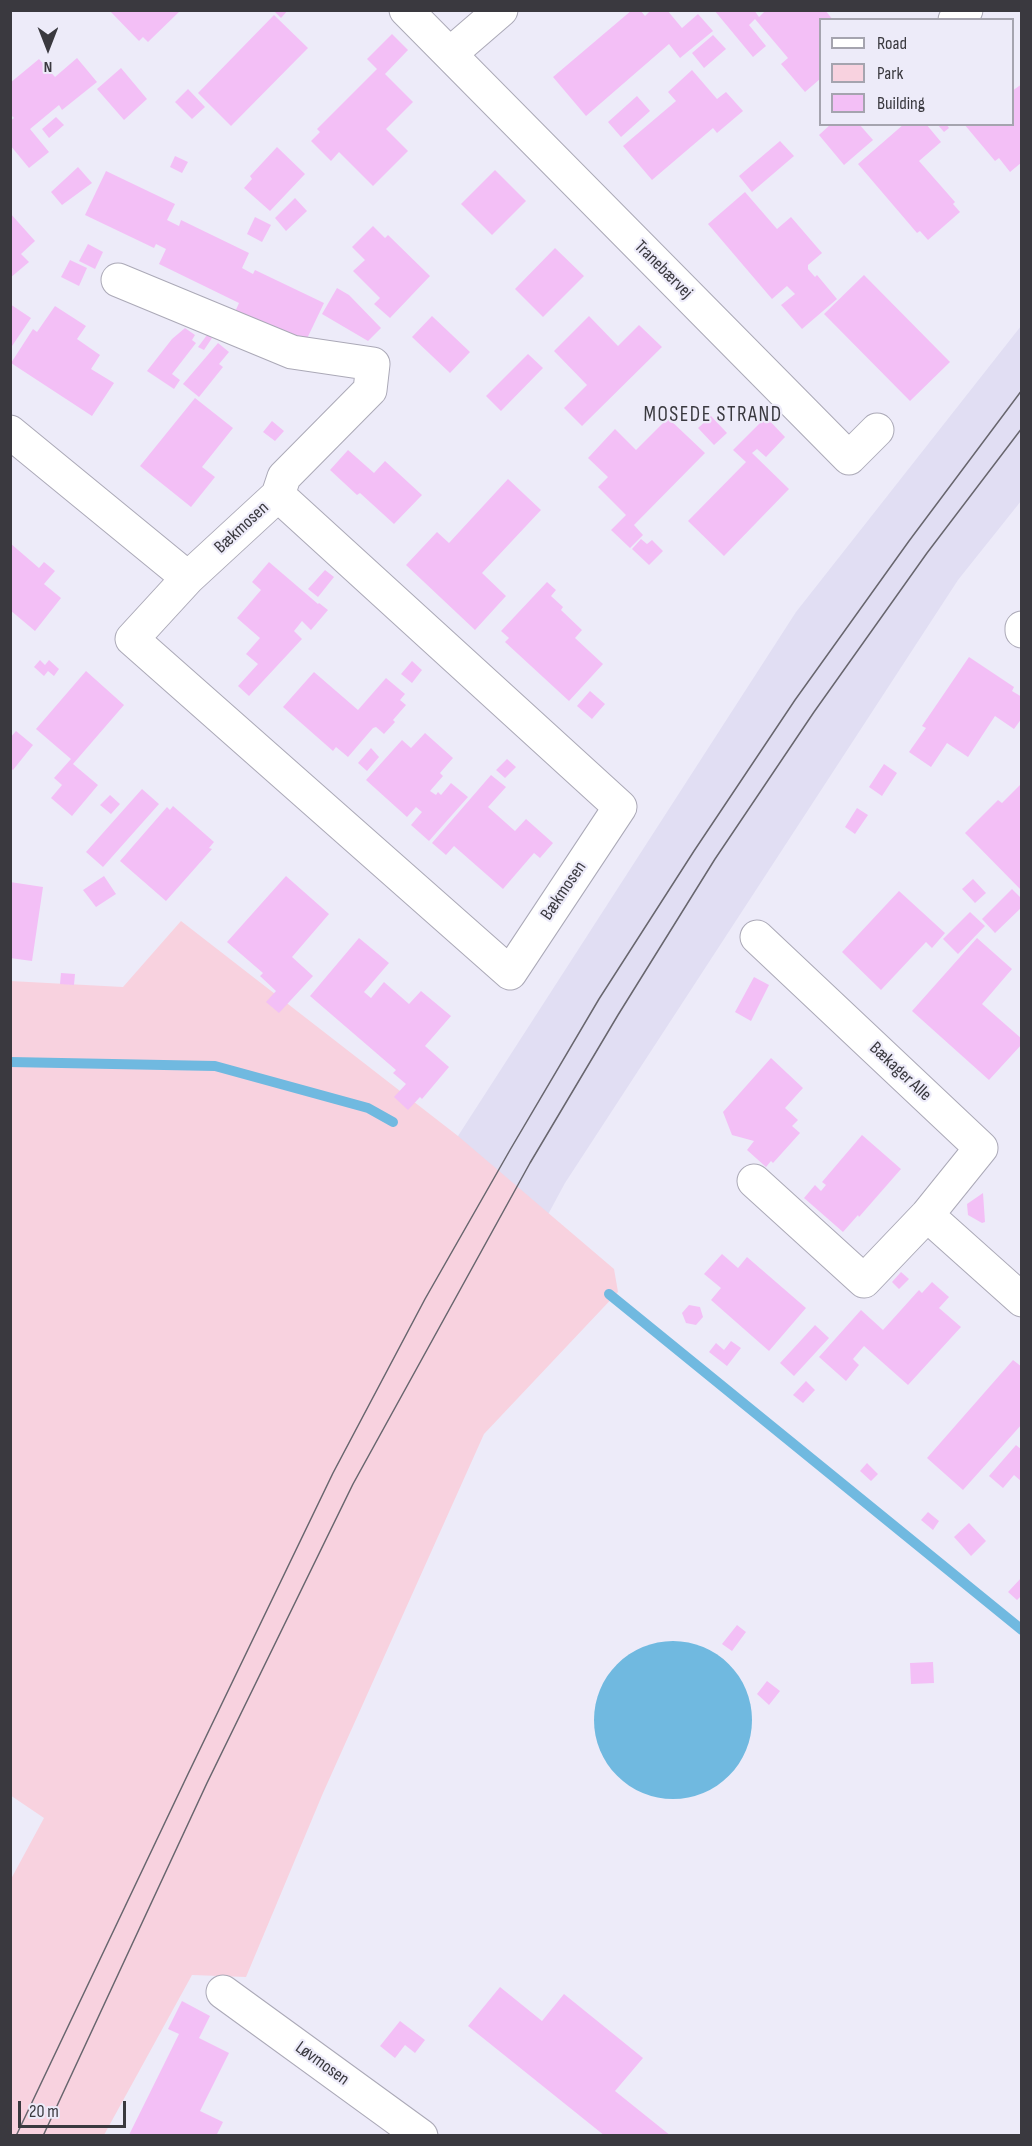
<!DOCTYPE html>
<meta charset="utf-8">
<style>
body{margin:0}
#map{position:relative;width:1032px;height:2146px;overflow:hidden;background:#edebf9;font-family:"Sofia Sans Condensed",sans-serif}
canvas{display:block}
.frame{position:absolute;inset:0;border:12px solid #3a393f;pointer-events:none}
.legend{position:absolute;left:819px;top:18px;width:195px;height:108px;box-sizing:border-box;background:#edebf9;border:2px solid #a5a4af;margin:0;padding:8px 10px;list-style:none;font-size:18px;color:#3a393f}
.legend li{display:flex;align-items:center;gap:12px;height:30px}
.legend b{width:30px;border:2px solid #a5a4af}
.north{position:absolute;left:18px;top:18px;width:60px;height:60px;-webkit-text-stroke:4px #edebf9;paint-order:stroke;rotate:180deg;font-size:16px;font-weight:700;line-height:24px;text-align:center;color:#3a393f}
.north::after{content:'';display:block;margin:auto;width:21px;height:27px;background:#3a393f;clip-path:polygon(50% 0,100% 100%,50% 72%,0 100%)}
.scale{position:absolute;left:18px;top:2101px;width:108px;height:27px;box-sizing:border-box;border:3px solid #3a393f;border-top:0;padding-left:8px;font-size:18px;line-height:21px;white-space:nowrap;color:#3a393f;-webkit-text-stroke:4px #edebf9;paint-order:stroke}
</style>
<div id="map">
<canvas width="1032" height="2146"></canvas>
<div class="frame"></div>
<ul class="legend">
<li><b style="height:8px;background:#fff"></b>Road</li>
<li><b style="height:16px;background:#f8d2df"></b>Park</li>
<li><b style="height:16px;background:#f3bff6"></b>Building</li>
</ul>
<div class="north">N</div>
<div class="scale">20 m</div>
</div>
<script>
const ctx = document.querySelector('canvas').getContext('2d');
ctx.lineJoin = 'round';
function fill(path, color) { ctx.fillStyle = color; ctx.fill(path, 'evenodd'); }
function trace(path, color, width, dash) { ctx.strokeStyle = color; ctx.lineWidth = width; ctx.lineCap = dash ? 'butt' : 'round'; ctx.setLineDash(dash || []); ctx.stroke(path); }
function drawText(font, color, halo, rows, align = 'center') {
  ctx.font = font + ' "Sofia Sans Condensed",sans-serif'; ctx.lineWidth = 4.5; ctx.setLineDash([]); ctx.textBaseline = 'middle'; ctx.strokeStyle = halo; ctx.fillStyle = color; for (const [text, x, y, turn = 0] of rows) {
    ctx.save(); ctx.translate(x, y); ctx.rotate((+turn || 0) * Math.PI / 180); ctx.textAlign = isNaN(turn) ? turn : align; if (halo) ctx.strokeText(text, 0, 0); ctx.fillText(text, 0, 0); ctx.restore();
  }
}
fill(new Path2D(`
 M1021,326V501L958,580L565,1183L283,1706L197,1681L458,1136L796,612Z`), '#e1def3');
fill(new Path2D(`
 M181,921L458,1136L614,1269L618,1292L484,1434L323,1793L246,1977L192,1975L104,2135H11V1879L44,1818L10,1795V981L123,987Z`), '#f8d2df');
fill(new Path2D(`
 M594 1720a79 79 0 1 1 158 0a79 79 0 1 1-158 0Z`), '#70b9e0');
trace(new Path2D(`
 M10,1062L215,1066L368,1108L393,1122
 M609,1294L1022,1630`), '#70b9e0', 10);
fill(new Path2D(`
 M109,10H181L148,42L143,37L139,41Z
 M273,10H288L281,18Z
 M632,10H640L645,16L651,10H667L682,28L698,14L713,31L680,58L669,44L586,116L553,77Z
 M714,10H754L759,17L766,10H825L833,20H820V79L805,92L781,64L788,58L755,19L749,25L766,46L753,57Z
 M274,15L308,48L231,126L198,93Z
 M392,34L408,50L385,74L413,102L386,129L408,151L373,186L339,152L331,161L311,141L320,132L317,129L377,69L367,59Z
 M713,35L726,49L704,68L692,53Z
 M77,58L97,82L62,110L59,105L30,129L49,152L29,168L10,145V121L14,118L10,114V83L39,59L55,77Z
 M121,68L147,99L124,120L97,89Z
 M692,70L717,99L726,92L743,111L717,133L713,128L652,180L623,146L676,101L668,92Z
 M1022,84V162L1010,172L999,158L995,161L964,124H1012V91Z
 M188,89L205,107L192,119L175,102Z
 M637,96L650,111L621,137L608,122Z
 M56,117L64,125L49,138L42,129Z
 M831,124H859L873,140L844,165L819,135Z
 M904,124H926L941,142L919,161L955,202L953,204L960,212L928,240L920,231L917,233L858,164Z
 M937,124H946L949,128L944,132Z
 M780,141L794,156L752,192L739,176Z
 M277,147L305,174L270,211L244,188L252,179L250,176Z
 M175,156L188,162L182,173L170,167Z
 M78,167L92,183L62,205L51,192Z
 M495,170L526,201L492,235L461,204Z
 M106,171L175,204L167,220L179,226L181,220L249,253L242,268L253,274L255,270L324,303L303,347L234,314L239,303L159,264L166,249L156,244L154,248L85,215Z
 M745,192L777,229L791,217L822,253L808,265V269L815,277L817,275L837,299L802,329L781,305L795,294L787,286L772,299L708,224Z
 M295,198L307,211L286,231L275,218Z
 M10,213L35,241L21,254L29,262L10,278Z
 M255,217L271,225L262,242L247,234Z
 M373,226L385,238L388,235L430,276L390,318L374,304L380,298L353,271L365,260L352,247Z
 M88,244L103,252L95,269L79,261Z
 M555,248L584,276L543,317L515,289Z
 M70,260L87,268L79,286L61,277Z
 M864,275L950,362L910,401L824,314Z
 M337,288L349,295L381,328L368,341L322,314Z
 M10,304L31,318L10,349Z
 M55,306L86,326L77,339L100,355L91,369L114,383L92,416L11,363L33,329L37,332Z
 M432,316L470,352L450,373L412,337Z
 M589,316L618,346L639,325L662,347L582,426L564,408L587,385L554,351Z
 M185,328L195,335L192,340L196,343L172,374L180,380L174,389L147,371L172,339Z
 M207,335L212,338L204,350L198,347Z
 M218,343L229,352L219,364L223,367L199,397L183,384Z
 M528,354L543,368L501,411L486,396Z
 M195,398L233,428L202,467L215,477L191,507L140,466Z
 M711,416L727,433L714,445L698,428Z
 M766,417L785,437L766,457L757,449L752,453L789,489L724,556L688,521L746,462L733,450Z
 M668,418L705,453L634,525L643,535L630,548L611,530L626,515L598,487L608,477L588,458L615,429L636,450Z
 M272,421L284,431L275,441L263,432Z
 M348,450L374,473L385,461L422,495L394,524L360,493L357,495L330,470Z
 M508,479L541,510L482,573L506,596L475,630L406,565L437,532L449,543Z
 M641,539L647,544L652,540L663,551L649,565L632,549Z
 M10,543L39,568L44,562L55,571L44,584L61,598L35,631L10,610Z
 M269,562L318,604L319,603L328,610L311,630L302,621L294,631L302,639L249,696L238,686L258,664L246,654L260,638L237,618L261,590L252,582Z
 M325,570L334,577L318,597L308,589Z
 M547,582L556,590L551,596L563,607L561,610L582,630L575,638L603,664L569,701L505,642L509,638L501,631Z
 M969,657L1014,687L1012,691L1022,697V718L1014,729L995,716L968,757L947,743L931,767L909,752L926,728L922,726Z
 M40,660L45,665L49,660L59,669L54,676L48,671L44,676L34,667Z
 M412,661L422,670L412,683L401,674Z
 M86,671L124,705L73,764L98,785L72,816L51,798L62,785L54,778L71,759L36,729Z
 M314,672L358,710L386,678L405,694L400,700L406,705L393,720L395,722L384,734L376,727L373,728L348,757L336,747L333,751L283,707Z
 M590,691L605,704L592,719L577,706Z
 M16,731L33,745L13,770L10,768V738Z
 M425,733L453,758L440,773L443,776L430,791L436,795L438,792L441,795L451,783L468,797L429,841L411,825L422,812L416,807L407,817L366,780L402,740L411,748Z
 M371,748L379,757L367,771L358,763Z
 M507,759L516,767L505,778L496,770Z
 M884,764L897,773L882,796L869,787Z
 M491,775L506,787L488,807L515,831L526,819L553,843L540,858L534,853L503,889L454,846L446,855L432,843Z
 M1020,785L1022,786V891L965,833L998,800L1002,803Z
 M142,789L159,804L103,867L86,852Z
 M110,795L120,804L111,814L100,805Z
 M173,806L214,842L209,848L212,849L166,901L120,861L167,807L170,810Z
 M857,808L868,815L855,834L845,827Z
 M104,876L116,894L96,907L83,890Z
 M286,876L329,914L292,957L313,976L279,1013L266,1002L276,991L260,976L263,973L227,942Z
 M973,879L986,893L975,903L962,889Z
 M10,882L43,887L32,961L10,958Z
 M1012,889L1022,899V907L995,933L982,919Z
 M899,891L945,933L932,948L926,942L881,990L842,952Z
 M970,912L985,926L958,954L943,939Z
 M359,938L389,963L364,992L371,998L384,982L409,1004L421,991L451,1016L425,1046L449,1067L422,1099L420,1097L408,1110L394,1097L406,1084L393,1073L396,1070L310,996Z
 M977,938L1012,969L982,1004L1022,1039V1044L989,1080L912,1011Z
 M61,973L75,974L74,985L60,984Z
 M754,977L769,985L751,1021L735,1012Z
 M771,1058L803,1088L785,1108L798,1120L792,1126L800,1133L773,1163L771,1161L766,1167L747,1150L754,1141L732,1135L723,1112Z
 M862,1135L901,1169L859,1217L858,1215L843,1232L804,1198L815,1185L821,1191L826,1185L822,1182Z
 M983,1193L985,1222L982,1223L968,1215L967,1204Z
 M722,1254L738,1268L747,1257L806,1308L769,1351L711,1300L721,1288L704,1274Z
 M901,1272L909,1279L899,1289L892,1282Z
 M932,1282L949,1297L939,1308L961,1327L908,1385L864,1346L853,1359L859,1365L846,1381L819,1357L861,1310L883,1330L919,1290L922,1293Z
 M689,1305L700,1307L703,1317L696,1325L686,1323L682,1313Z
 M815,1325L829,1338L794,1376L780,1363Z
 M731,1341L741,1348L727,1366L709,1352L716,1343L724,1350Z
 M1013,1360L1022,1367V1424L963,1490L927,1458Z
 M806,1381L815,1390L803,1403L793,1395Z
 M1016,1445L1022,1450V1482L1014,1475L1003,1488L989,1476Z
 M867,1463L878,1474L871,1481L860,1471Z
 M928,1512L939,1521L933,1530L921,1520Z
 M969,1523L986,1541L971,1556L954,1537Z
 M1022,1577V1595L1017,1600L1008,1592Z
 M737,1625L746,1632L732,1651L722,1644Z
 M933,1662L934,1683L911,1684L910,1663Z
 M767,1681L780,1691L769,1705L757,1694Z
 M500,1987L542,2021L564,1994L643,2058L615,2091L671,2136H605L468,2026Z
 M182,2001L210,2016L199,2038L229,2053L200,2111L223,2122L216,2136H131L129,2135L179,2034L168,2029Z
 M400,2021L425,2040L415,2053L405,2045L395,2058L380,2046Z`), '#f3bff6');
const minor = new Path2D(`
 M406,10L849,458L877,430
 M955,20L966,10
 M450,54L501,10
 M118,280L292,352L373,364L370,390L284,477L278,495
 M10,432L188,578
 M278,495L620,807L510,973L132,639L188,578Z
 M1022,628V631
 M754,1181L864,1281L927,1215L981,1148L757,937
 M927,1215L1022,1300
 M223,1992L421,2136`);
trace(minor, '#aba9b7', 35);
trace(minor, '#fff', 33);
trace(new Path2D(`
 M16,2136L188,1774L333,1473L425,1299L510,1150L599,999L694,851L795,700L909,541L1022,390
 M43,2136L207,1783L353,1484L530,1163L618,1015L715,859L814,712L927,553L1022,428`), '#68666e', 1.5);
drawText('18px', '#3a393f', '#edebf9', [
 ["Tranebærvej",663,270,45],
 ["Bækmosen",242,528,-43],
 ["Bækmosen",564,891,-56],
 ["Bækager Alle",900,1072,43],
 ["Løvmosen",322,2064,36]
]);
ctx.letterSpacing = '1.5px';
drawText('21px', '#3a393f', '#edebf9', [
 ["MOSEDE STRAND",713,416]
]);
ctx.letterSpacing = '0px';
</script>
